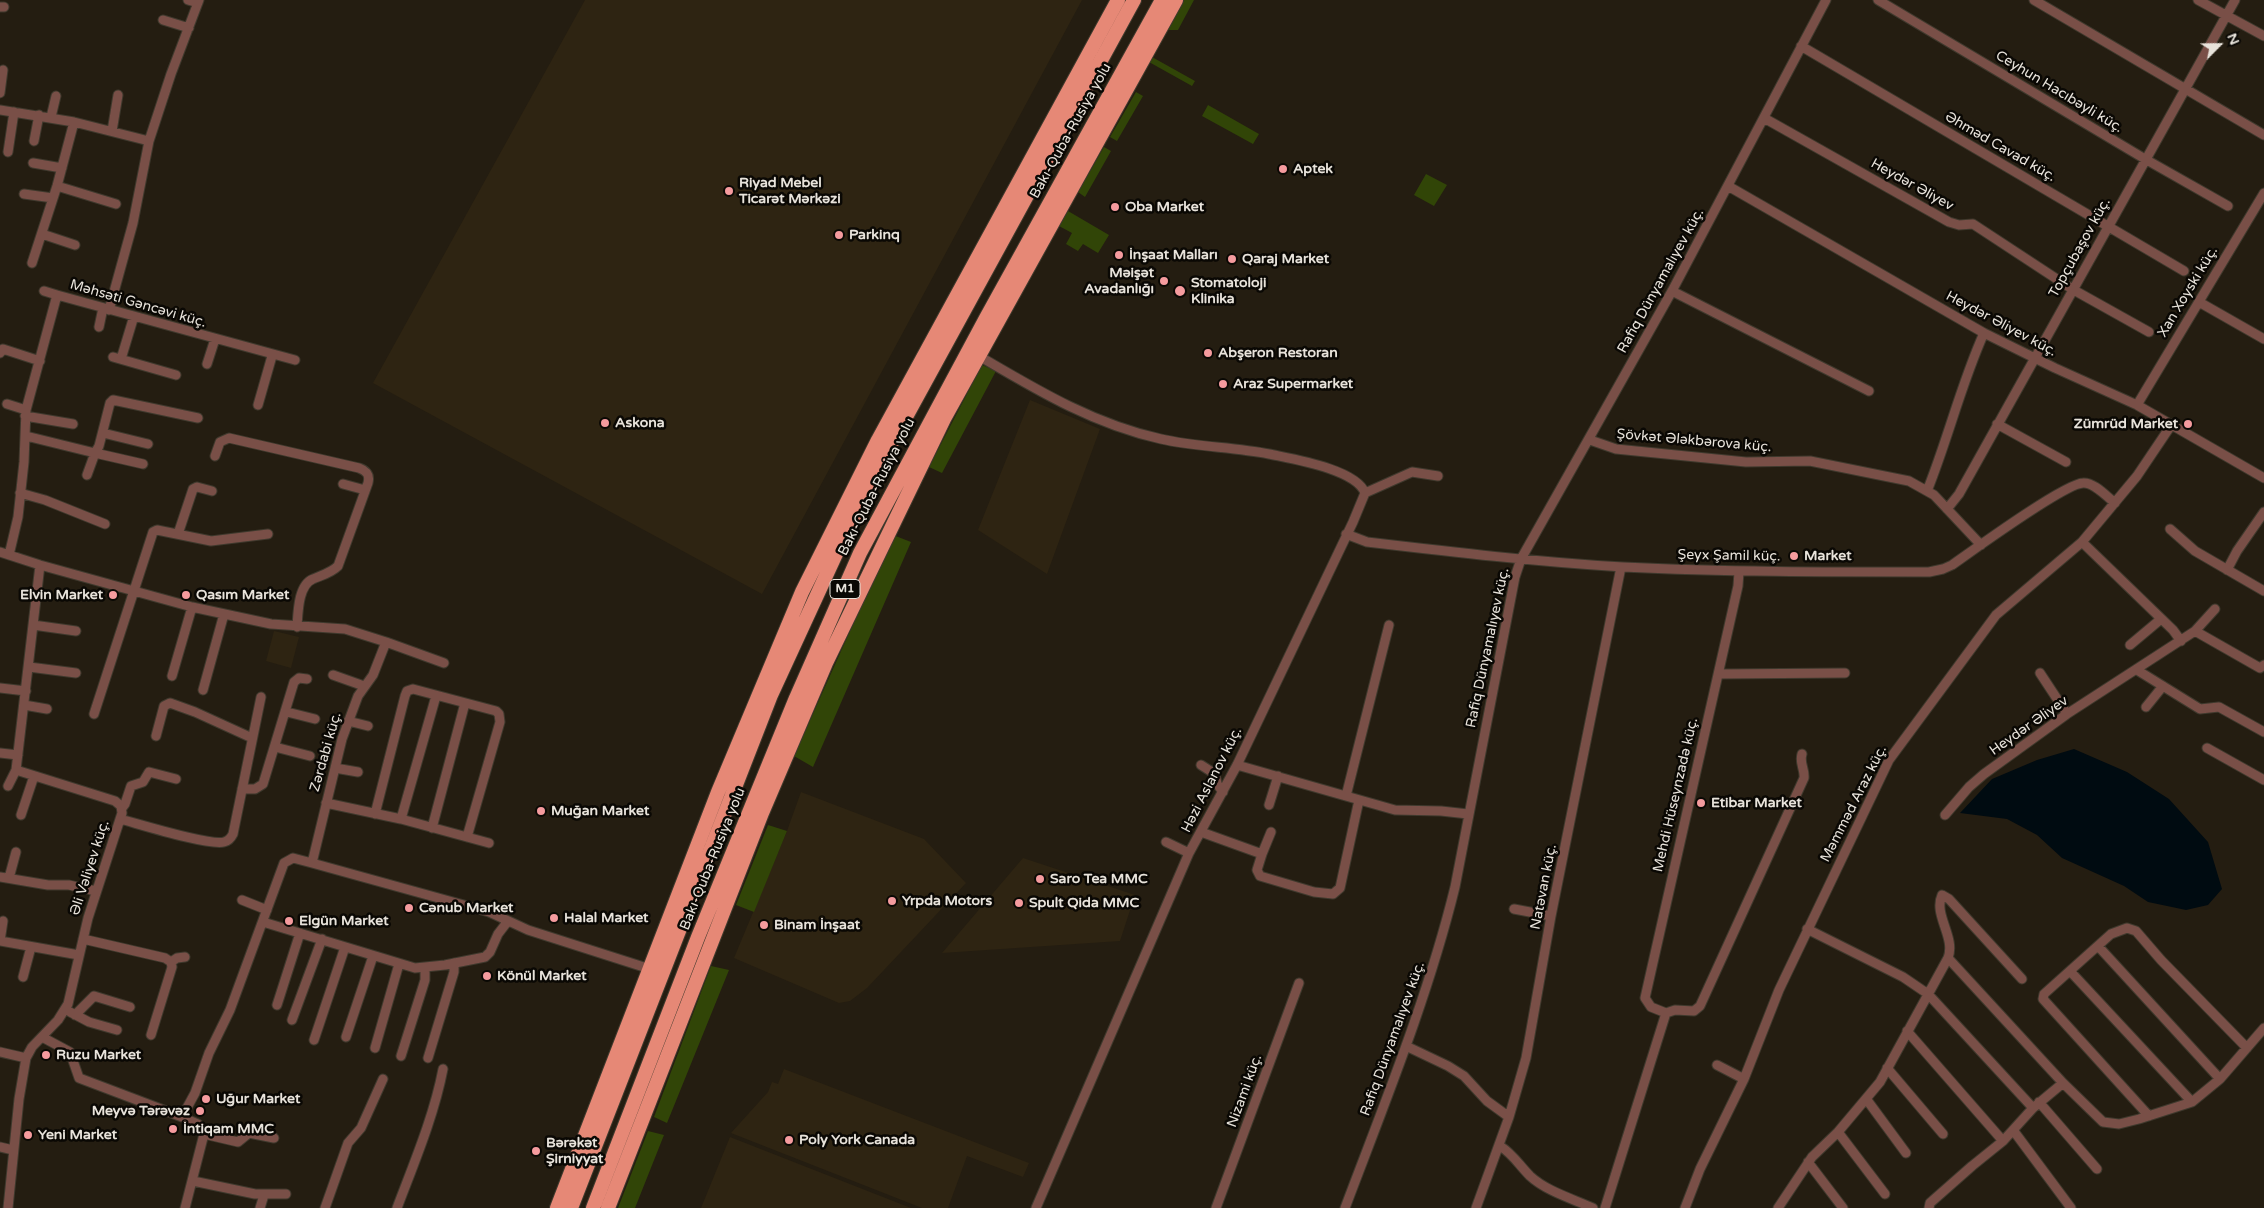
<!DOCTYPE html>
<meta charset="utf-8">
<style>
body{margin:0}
#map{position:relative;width:2264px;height:1208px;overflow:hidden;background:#241d11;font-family:"Varela Round",sans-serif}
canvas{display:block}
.north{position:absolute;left:2194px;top:20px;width:50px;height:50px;-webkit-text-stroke:4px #0a0804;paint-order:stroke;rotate:67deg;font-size:14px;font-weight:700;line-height:20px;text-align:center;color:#e8e3db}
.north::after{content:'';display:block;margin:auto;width:18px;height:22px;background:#e8e3db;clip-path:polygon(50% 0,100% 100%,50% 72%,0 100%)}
</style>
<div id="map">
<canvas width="2264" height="1208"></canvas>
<div class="north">N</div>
</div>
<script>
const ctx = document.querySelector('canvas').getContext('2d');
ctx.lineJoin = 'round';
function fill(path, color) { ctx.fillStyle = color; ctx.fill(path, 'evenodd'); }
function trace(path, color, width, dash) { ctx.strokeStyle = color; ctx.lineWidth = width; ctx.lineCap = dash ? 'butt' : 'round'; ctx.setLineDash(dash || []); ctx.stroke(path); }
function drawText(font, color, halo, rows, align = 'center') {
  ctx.font = font + ' "Varela Round",sans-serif'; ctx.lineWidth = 5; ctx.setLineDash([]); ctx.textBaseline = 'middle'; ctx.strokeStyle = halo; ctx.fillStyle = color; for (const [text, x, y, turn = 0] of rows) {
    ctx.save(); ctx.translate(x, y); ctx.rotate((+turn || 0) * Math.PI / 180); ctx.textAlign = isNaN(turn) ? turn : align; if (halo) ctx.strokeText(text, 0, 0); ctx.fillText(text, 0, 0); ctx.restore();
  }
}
fill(new Path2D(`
 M585,0H1082L762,594L373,383Z
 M1030,400L1100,429L1047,574L978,530Z
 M274,631L299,637L291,668L266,661Z
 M801,792L924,839L966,883L867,988L850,1001L839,1003L734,958L787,831Z
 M1023,858L1135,895L1120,941L942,953Z
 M784,1069L1029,1163L1023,1177L967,1156L948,1208H922L731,1133L768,1092L772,1082L778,1084Z
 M730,1137L911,1208H701Z`), '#2e2412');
fill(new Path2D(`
 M1184,0H1194L1178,30H1167Z
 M1152,57L1195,81L1192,86L1149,62Z
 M1136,92L1143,96L1117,141L1110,137Z
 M1208,105L1259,134L1253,144L1202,116Z
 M1104,147L1111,151L1085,197L1078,192Z
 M1426,174L1447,185L1434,206L1414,195Z
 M1068,211L1109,235L1098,253L1083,244L1078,251L1066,244L1072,233L1059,226Z
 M982,365L996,371L942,473L929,467Z
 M893,535L911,542L813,767L794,756Z
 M768,825L787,831L754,912L736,905Z
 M711,966L729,970L667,1123L654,1117Z
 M648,1131L664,1135L635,1208H618Z`), '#314507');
fill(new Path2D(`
 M2074,749L2127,772L2169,799L2208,842L2222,889L2208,905L2186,910L2148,902L2124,886L2062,858L2037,835L2007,819L1960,813L1992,779L2037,760Z`), '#000b11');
const minor = new Path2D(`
 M188,0L198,3
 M1878,0L2145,159L2228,206
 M2034,0L2264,135
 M2198,0L2264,36
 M0,7H4
 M163,20L189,28
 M1801,46L2184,271
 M0,93L3,70
 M0,110L74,122L149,141
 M51,117L56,96
 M1764,118L1949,222L1959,225L1973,224L2072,289L2149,332
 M112,131L118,95
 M34,141L39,115
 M8,152L14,112
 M33,163L62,168
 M57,186L116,204
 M1728,186L1984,333L2055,368L2137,405L2264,478
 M24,194L53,198
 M42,234L75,245
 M32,263L57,186L74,122
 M44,291L57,295
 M1672,291L1869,391
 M2199,302L2264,339
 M109,310L133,223L149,141L171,74L199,0
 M99,327L103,308
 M0,353L3,349L40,361
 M979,356C1037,390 1093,424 1161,439C1196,447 1233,447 1269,454C1292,459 1356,469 1365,493L1353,522L1237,765L1189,853L1036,1208
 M113,357L176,375
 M121,359L134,316
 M207,364L215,339
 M7,404L26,410
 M258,405L272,356
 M2137,405L2264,193
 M25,416L73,424
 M1997,424L2066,462
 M103,433L148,444
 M26,436L95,453L99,446L110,403L113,400L198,418
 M1590,440L1616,449L1746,462L1810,461L1909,481L1934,495L1981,545
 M215,456L220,442L229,438L359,468C367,471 370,475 368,483L338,566C331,573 322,575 313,579C298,585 298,613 297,627
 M87,475L95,453L143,464
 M343,484L365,490
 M1927,491C1948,439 1961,384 1984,333
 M20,493L45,500L105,524
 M1365,493L1412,472L1438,476
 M1947,509L1959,494L2235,0
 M2170,529L2195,551L2264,591
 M178,534L193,489L197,487L212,491
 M1346,534L1367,542C1452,552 1537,562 1623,567C1725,572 1827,572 1929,572L1943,569L1952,565C1972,551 2064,484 2083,483C2094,482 2107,497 2115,503
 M2082,542L2173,630L2181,641
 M0,552L40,565L192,607L271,624L345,629L386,642L373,675L358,696L342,739L312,863L293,858L284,863L230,1010L209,1053L195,1093L182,1117L198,1124L204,1134L185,1208
 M9,555L18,517L24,462L26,410L57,295L295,360
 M2227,570L2237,551L2264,512
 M33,625L76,631
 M2195,631L2260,668L2264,665
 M386,642L444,663
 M2130,645L2161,619
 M29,667L76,673
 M2137,670L2200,709L2219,707L2264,732
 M2040,673L2067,714
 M1719,674L1845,673
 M333,675L364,686
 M172,676L192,607
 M0,688L26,691
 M203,690L224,614
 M24,705L47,709
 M2146,707L2163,686
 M287,712L315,719
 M94,714L153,532L157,530L211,541L268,534
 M348,721L368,726
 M156,736L164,706L170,703L195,712L252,738
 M275,747L310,756
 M2207,748L2264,780
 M0,753L18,755
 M1201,765L1215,774L1217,784L1223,792
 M1237,765L1395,810L1441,811L1468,814
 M335,768L358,772
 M8,786L16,770
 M242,789H255L263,784L294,682L299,678L307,679
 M1346,796L1389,625
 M326,803L401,819L489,843
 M1269,805L1278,776
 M122,808L125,804L131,786L143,782L149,772L176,779
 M375,814L405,696L407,691L413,689L496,711L499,714L500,722L467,837
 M21,815L34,776
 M1945,815L1969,787L1984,774L2067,714L2195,631L2215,609
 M120,819C139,824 209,846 224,842C228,841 231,838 233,834L261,697
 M401,819L436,696
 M432,828L465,703
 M1201,832L1262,854L1257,870L1260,876L1314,892L1333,894L1340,888L1359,800
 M1166,842L1189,853
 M1262,854L1271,832
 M312,863L489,912L528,930L650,969
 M0,877L48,885H69L96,891
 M9,878L16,852
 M242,900L267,910
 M1514,909L1551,916
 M263,922L415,968L445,965L485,957L490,952L498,934L508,921
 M1807,929L1903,977L1928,994L2033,1108
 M83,939L165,958L171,962L172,967L151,1035
 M0,941L79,955
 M0,941L3,921
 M2098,946L2220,1079
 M1948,958L2063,1083
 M171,962L177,958L185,957
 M2070,971L2192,1102
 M23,977L31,947
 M277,1005L300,933
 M70,1012L89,1022L117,1030
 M1666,1013L1675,1010L1694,1011L1700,1006L1804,778C1805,769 1799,763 1802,754
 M75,1015L94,996L130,1007
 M292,1020L322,939
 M1907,1031L2003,1141
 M42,1037L70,1052L79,1078L182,1117
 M346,1037L373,956
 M314,1040L345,947
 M1406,1046L1448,1066L1464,1076L1487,1101L1509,1117
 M375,1048L399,964
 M0,1052L26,1058
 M401,1056L425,980V968
 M428,1058L454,972V963
 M1717,1065L1744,1079
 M1887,1068L1943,1134
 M1867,1100L1906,1153
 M2039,1102L2097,1169
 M2149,1116L2043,999L2044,994L2111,934L2127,928L2136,931L2161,960L2247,1048
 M2013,1130L2071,1208
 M1838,1132L1885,1194
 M204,1134L238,1142L249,1133L274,1138
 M1500,1146C1513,1154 1519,1165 1530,1176C1546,1191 1573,1199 1593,1208
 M0,1147L13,1150
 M1808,1162L1843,1208
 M193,1181L255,1194H286
 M8,1208L19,1099L26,1058L32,1047L58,1020L68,1004L88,918L122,813L121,806L115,801L16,770L40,565
 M260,1208L264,1195
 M325,1208L348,1143L361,1128L383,1079
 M397,1208C414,1163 434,1116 443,1069
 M1216,1208L1299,983
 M1345,1208C1385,1102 1428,997 1455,887L1515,577L1521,559L1672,291L1826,0
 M1476,1208L1509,1117L1526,1058L1551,916L1621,567
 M1605,1208L1666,1013L1651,1007L1645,998C1675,861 1708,724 1738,586L1739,572
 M1685,1208L1700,1169L1744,1079L1779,990L1889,760L1996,615L2082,542L2137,476L2172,424
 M1778,1208L1812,1157L1838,1132L1880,1082L1948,958C1956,937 1933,915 1942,895L1949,899L2022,979
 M1929,1208L1930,1203L1972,1166L2003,1141L2033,1108L2063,1083L2103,1122L2119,1124L2139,1119L2192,1102L2220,1079L2264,1028`);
const trunk = new Path2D(`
 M557,1208L718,792L802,592L878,440L1118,0
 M571,1208L771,695L841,543L889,448L1134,0
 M593,1208L698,937L796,698L860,553L986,318L1162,0
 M608,1208L762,813L826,663L945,417L1176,0`);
trace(minor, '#3f392d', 11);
trace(trunk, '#3f392d', 16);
trace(minor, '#794f47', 9);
trace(trunk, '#e68876', 14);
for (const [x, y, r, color] of [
 [1283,169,5,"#f59b9e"],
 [729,191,5,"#f59b9e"],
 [1115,207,5,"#f59b9e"],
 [839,235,5,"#f59b9e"],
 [1119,255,5,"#f59b9e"],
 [1232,259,5,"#f59b9e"],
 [1164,281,5,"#f59b9e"],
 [1180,291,6,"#f59b9e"],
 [1208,353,5,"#f59b9e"],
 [1223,384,5,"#f59b9e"],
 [605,423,5,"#f59b9e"],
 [2188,424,5,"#f59b9e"],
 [1794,556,5,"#f59b9e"],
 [113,595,5,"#f59b9e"],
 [186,595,5,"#f59b9e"],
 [1701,803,5,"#f59b9e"],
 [541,811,5,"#f59b9e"],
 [1040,879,5,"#f59b9e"],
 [892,901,5,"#f59b9e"],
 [1019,903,5,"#f59b9e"],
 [409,908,5,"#f59b9e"],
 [554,918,5,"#f59b9e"],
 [289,921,5,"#f59b9e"],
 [764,925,5,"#f59b9e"],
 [487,976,5,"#f59b9e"],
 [46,1055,5,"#f59b9e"],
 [206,1099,5,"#f59b9e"],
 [200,1111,5,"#f59b9e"],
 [173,1129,5,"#f59b9e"],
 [28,1135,5,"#f59b9e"],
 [789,1140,5,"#f59b9e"],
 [536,1151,5,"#f59b9e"]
]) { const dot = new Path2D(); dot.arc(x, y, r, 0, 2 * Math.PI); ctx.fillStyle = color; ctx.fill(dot); trace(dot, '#0a0804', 2); }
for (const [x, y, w] of [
 [845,589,30]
]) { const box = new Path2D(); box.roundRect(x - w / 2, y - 9.5, w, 19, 4); ctx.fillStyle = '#0a0804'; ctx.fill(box); trace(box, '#e8e3db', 1); }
drawText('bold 12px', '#e8e3db', null, [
 ["M1",845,589]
]);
drawText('14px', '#e8e3db', '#0a0804', [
 ["Ceyhun Hacıbəyli küç.",2059,92,31],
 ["Bakı-Quba-Rusiya yolu",1071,131,-61],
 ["Əhməd Cavad küç.",2000,147,30],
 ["Heydər Əliyev",1912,185,29],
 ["Topçubaşov küç.",2080,248,-61],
 ["Rafiq Dünyamalıyev küç.",1661,281,-61],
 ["Xan Xoyski küç.",2188,292,-59],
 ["Məhsəti Gəncəvi küç.",138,304,16],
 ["Heydər Əliyev küç.",2001,324,28],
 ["Şövkət Ələkbərova küç.",1694,441,5],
 ["Bakı-Quba-Rusiya yolu",877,487,-63],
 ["Şeyx Şamil küç.",1729,556,1],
 ["Rafiq Dünyamalıyev küç.",1488,648,-78],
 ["Heydər Əliyev",2029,726,-35],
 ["Zərdabi küç.",326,752,-74],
 ["Həzi Aslanov küç.",1212,780,-63],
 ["Mehdi Hüseynzadə küç.",1676,795,-77],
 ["Məmməd Araz küç.",1854,804,-63],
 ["Bakı-Quba-Rusiya yolu",713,859,-68],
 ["Əli Vəliyev küç.",90,868,-72],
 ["Natəvan küç.",1544,887,-79],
 ["Rafiq Dünyamalıyev küç.",1393,1039,-70],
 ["Nizami küç.",1245,1091,-70]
]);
drawText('bold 14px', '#e8e3db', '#0a0804', [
 ["Aptek",1293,169],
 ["Riyad Mebel",739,183],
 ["Ticarət Mərkəzi",739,199],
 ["Oba Market",1125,207],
 ["Parkinq",849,235],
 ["İnşaat Malları",1129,255],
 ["Qaraj Market",1242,259],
 ["Məişət",1154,273,"right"],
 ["Avadanlığı",1154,289,"right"],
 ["Stomatoloji",1191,283],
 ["Klinika",1191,299],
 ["Abşeron Restoran",1218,353],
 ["Araz Supermarket",1233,384],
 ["Askona",615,423],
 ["Zümrüd Market",2178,424,"right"],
 ["Market",1804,556],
 ["Elvin Market",103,595,"right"],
 ["Qasım Market",196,595],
 ["Etibar Market",1711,803],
 ["Muğan Market",551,811],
 ["Saro Tea MMC",1050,879],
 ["Yrpda Motors",902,901],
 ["Spult Qida MMC",1029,903],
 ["Cənub Market",419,908],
 ["Halal Market",564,918],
 ["Elgün Market",299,921],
 ["Binam İnşaat",774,925],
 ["Könül Market",497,976],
 ["Ruzu Market",56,1055],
 ["Uğur Market",216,1099],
 ["Meyvə Tərəvəz",190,1111,"right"],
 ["İntiqam MMC",183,1129],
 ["Yeni Market",38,1135],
 ["Poly York Canada",799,1140],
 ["Bərəkət",546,1143],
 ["Şirniyyat",546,1159]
], 'left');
</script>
